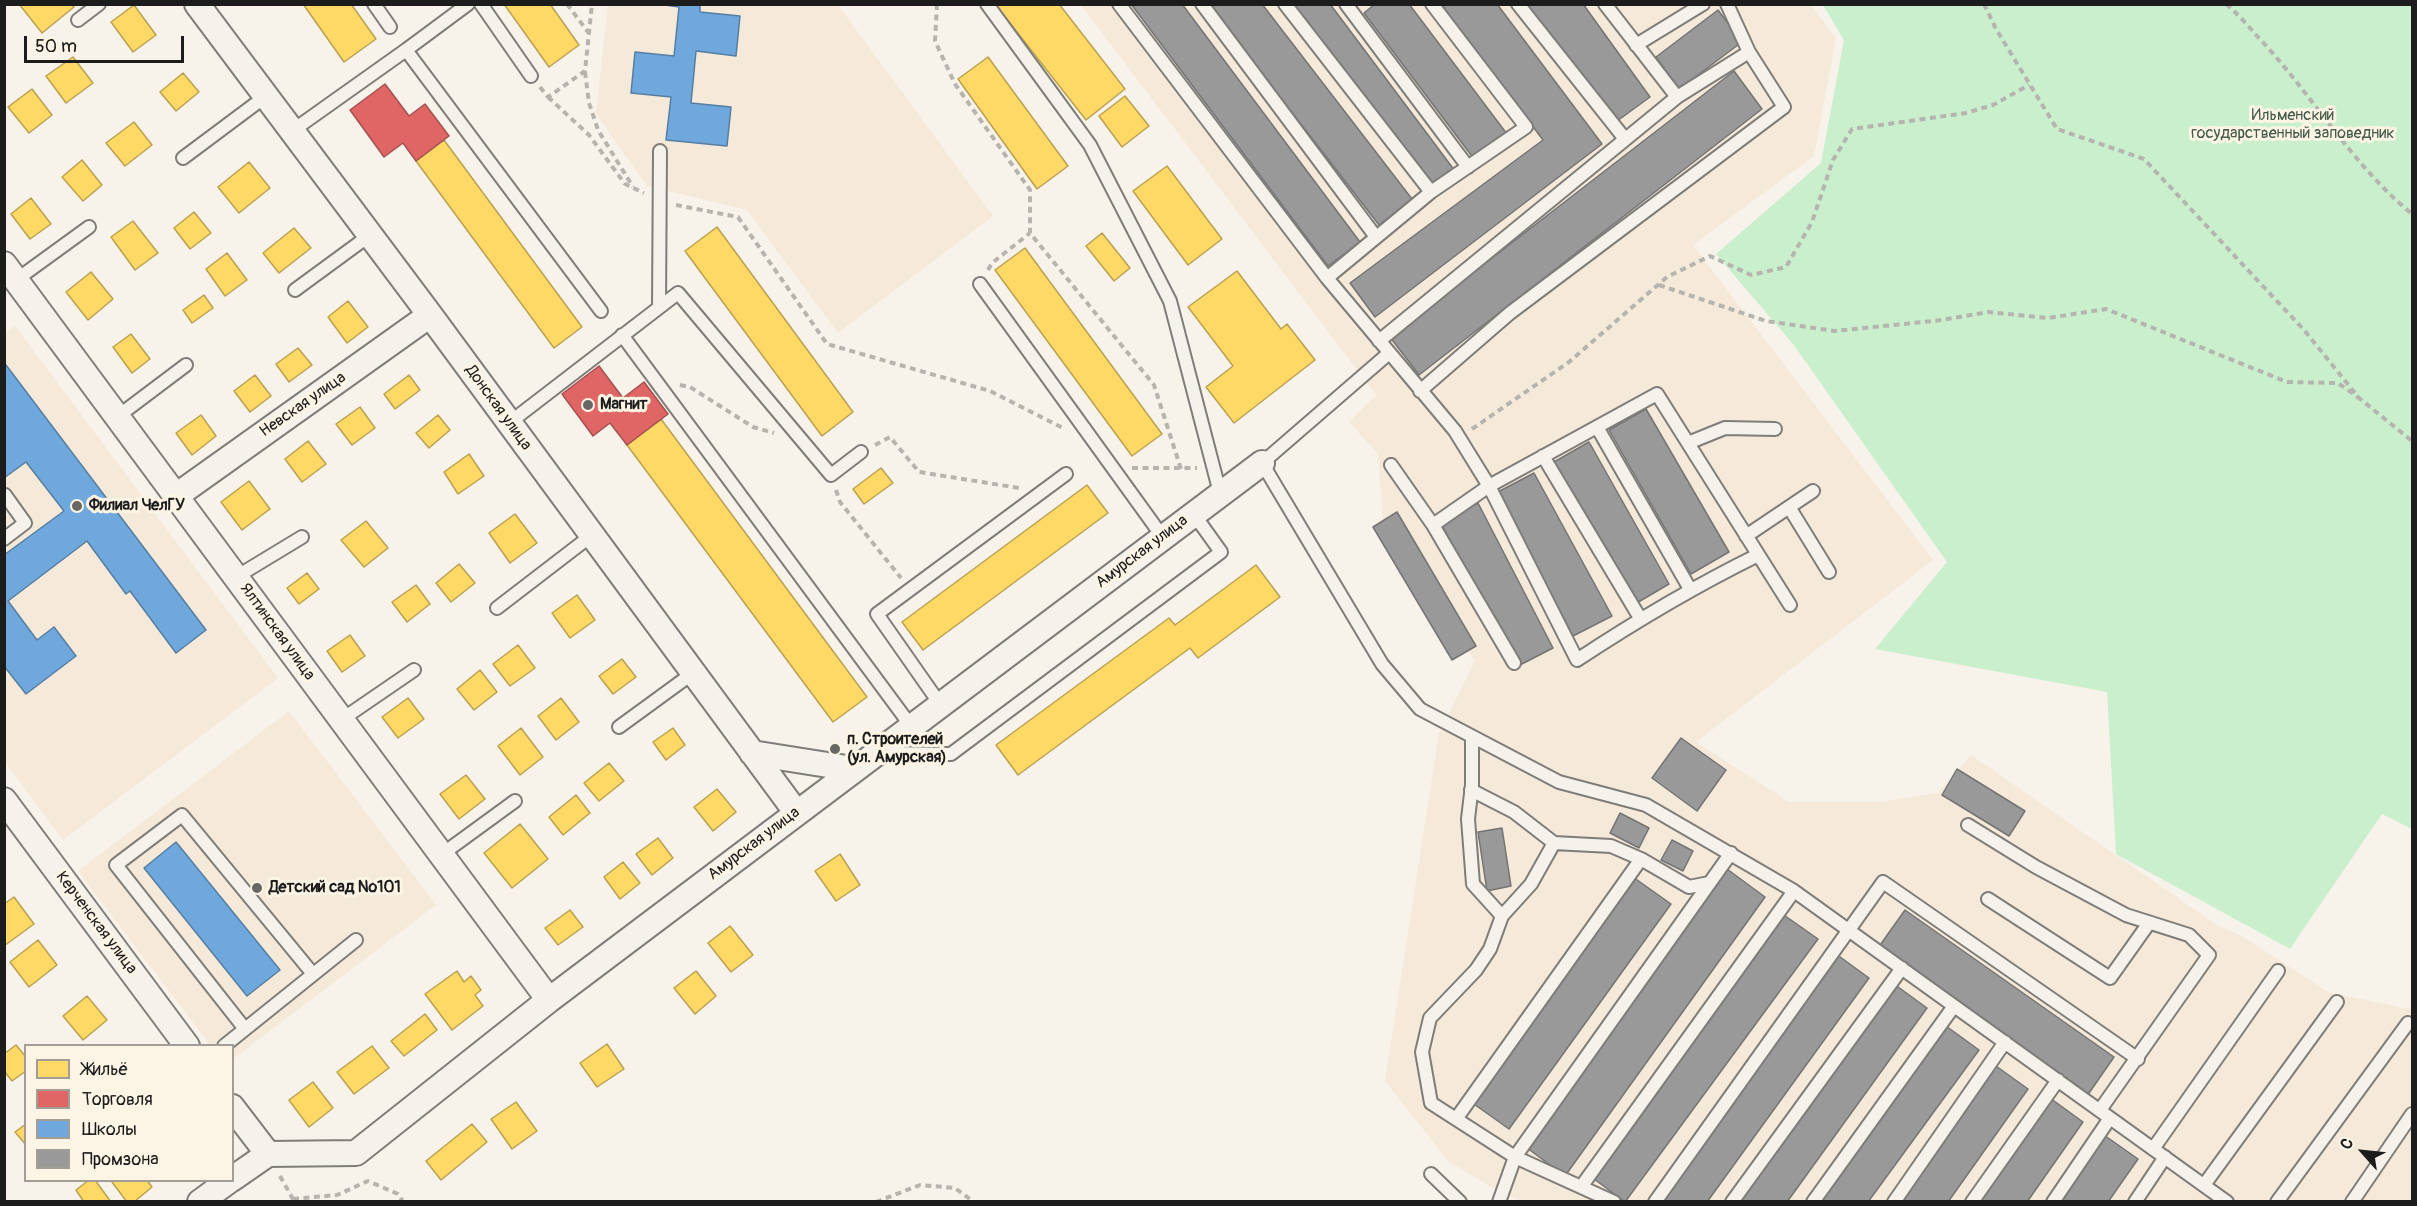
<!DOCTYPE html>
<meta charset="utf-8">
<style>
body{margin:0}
#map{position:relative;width:2417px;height:1206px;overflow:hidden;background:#f7f3ea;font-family:Pangolin,sans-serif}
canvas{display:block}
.frame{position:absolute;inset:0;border:6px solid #1c1c1c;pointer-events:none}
.legend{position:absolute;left:24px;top:1044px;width:210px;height:138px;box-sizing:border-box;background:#fcf5e5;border:2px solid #a29e95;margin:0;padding:8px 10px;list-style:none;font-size:18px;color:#1c1c1c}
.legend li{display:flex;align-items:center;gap:12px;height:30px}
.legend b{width:30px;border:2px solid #a29e95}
.north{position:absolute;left:2333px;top:1122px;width:60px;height:60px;-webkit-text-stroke:4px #fcf5e5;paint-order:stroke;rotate:297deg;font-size:16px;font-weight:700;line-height:24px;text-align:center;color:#1c1c1c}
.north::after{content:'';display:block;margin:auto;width:21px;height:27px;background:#1c1c1c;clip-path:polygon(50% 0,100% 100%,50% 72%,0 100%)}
.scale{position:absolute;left:24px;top:36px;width:160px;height:27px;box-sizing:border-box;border:3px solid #1c1c1c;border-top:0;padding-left:8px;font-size:18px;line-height:21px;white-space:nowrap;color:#1c1c1c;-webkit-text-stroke:4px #fcf5e5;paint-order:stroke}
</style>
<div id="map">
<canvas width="2417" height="1206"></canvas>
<div class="frame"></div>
<ul class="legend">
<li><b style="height:16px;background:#ffd966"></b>Жильё</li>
<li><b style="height:16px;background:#e06666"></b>Торговля</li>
<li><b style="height:16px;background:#6fa8dc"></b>Школы</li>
<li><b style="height:16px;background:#999"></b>Промзона</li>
</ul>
<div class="north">С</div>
<div class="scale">50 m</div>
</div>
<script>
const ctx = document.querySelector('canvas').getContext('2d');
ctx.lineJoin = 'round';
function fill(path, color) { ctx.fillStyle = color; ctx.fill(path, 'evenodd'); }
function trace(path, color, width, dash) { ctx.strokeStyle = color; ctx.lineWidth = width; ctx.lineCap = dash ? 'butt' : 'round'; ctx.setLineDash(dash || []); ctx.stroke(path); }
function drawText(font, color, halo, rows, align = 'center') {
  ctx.font = font + ' Pangolin,sans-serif'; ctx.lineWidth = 6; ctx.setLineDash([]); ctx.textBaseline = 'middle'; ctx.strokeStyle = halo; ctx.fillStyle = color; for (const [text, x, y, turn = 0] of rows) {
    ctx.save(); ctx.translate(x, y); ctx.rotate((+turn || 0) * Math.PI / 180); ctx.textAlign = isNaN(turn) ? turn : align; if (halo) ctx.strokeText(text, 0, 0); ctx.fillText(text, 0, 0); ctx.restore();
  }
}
fill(new Path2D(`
 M608,5H838L993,216L838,333L747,210L647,186L596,114Z
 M1081,5H1811L1836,38L1814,156L1693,245L1933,560L1696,742L1789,802H1880L1938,793L1971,755L2217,925L2242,936L2328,992L2409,1009L2412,1007V1201L1522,1202L1491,1187L1448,1161L1385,1081L1439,733L1475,661L1383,520L1378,454L1349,422L1376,395Z
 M15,326L278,678L63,840L5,762L4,334Z
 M289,711L436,905L233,1059L232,1046L210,1045L78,871Z`), '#f5e9d9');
fill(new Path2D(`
 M1823,5H2412V829L2382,814L2290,949L2116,854L2107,692L1875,649L1947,562L1793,344L1716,254L1821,163L1844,40Z`), '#caefcd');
const homes = new Path2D(`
 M19,4H71L74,7L42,33Z
 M303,4H351L376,39L344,62Z
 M504,4H550L579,45L549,67Z
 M995,4H1059L1125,89L1086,120Z
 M134,5L156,35L133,52L111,22Z
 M73,57L93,83L66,103L46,76Z
 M988,57L1068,166L1037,189L958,79Z
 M183,73L199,92L176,111L160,92Z
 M32,89L52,115L29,133L8,107Z
 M1125,96L1149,126L1122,147L1099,116Z
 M134,122L152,145L125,166L106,143Z
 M444,140L582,327L554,348L416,161Z
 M82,160L102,185L83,201L62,177Z
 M249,162L270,188L239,213L218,187Z
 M1167,166L1222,239L1188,265L1133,191Z
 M31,198L51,224L30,239L11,214Z
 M194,212L211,233L190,249L174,228Z
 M133,221L158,253L135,270L111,237Z
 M717,227L853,412L822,436L685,251Z
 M294,228L311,248L279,273L263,253Z
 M1102,233L1130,268L1114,281L1086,246Z
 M1025,248L1162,434L1132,456L995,270Z
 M227,253L247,280L225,296L206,269Z
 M1237,271L1281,329L1287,324L1315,360L1234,423L1206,387L1233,366L1188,307Z
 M91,272L113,299L88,320L66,292Z
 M204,295L213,308L192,323L183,310Z
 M348,301L368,327L347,343L328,317Z
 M131,334L150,359L132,373L113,347Z
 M298,348L312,365L289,382L276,364Z
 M255,375L271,396L250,412L234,391Z
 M409,375L420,390L395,409L384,394Z
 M360,407L375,428L352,445L336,424Z
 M201,415L216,436L192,455L176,433Z
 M438,415L450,430L429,448L416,433Z
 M661,419L867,697L833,722L627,445Z
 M308,441L326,464L302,482L285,459Z
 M469,454L484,476L458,494L444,472Z
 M881,468L893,483L864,504L853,489Z
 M249,481L270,509L242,530L221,502Z
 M1087,485L1108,513L923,650L902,622Z
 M515,514L537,543L510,563L489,533Z
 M366,521L388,548L364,567L341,540Z
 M459,564L475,583L451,602L436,583Z
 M1256,565L1280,597L1198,658L1190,648L1018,775L996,745L1169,618L1175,625Z
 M307,573L319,589L299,604L287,588Z
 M416,585L430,604L407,622L392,602Z
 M577,595L595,620L570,638L552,613Z
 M350,635L365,656L342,672L327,651Z
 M518,645L535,668L510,686L493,664Z
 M622,659L636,677L613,694L599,676Z
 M480,670L497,692L474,710L457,689Z
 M408,698L424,719L398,738L382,717Z
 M561,698L579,722L556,740L538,716Z
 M521,728L543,757L520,775L498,746Z
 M673,728L685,745L666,760L653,742Z
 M609,763L624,781L599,801L584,783Z
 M466,775L485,799L459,819L440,794Z
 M717,789L736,812L713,831L694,807Z
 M576,795L590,813L563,835L549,817Z
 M520,824L548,859L512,888L484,853Z
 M658,838L673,858L652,875L636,854Z
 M840,854L860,885L836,901L815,871Z
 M623,862L640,883L620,899L604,877Z
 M14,897L34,924L4,946V904Z
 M570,910L583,927L558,945L545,928Z
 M730,926L753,955L731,972L708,943Z
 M38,940L57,965L29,987L10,962Z
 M457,971L464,982L471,976L481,990L475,995L483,1006L452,1030L425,994Z
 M696,971L716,996L695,1014L674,988Z
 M87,996L107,1020L83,1040L63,1016Z
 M425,1014L437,1030L404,1056L391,1041Z
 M607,1044L624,1069L597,1087L580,1063Z
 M16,1045L26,1057V1071L12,1081L4,1071V1054Z
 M372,1046L389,1068L354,1094L337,1072Z
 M313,1082L333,1108L309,1127L289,1100Z
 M516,1102L537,1131L512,1149L491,1119Z
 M26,1124V1145L15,1132Z
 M472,1124L487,1142L441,1180L426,1161Z
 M89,1180H95L111,1202H84L76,1190Z
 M113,1180H147L152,1187L134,1202H127L112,1182Z`);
fill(homes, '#ffd966');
trace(homes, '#bba050', 1.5);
const shops = new Path2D(`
 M385,84L409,116L425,104L449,136L416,161L403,143L384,157L350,110Z
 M599,366L623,398L644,382L668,414L627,445L610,423L593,436L562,394Z`);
fill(shops, '#e06666');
trace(shops, '#a55050', 1.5);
const schools = new Path2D(`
 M658,4H700V12L740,16L736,56L696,51L691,103L731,107L727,146L666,140L671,97L631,93L635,52L674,56L679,7Z
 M6,365L206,630L176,653L130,591L126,594L87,541L8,601L37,640L54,627L76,656L26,694L4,666V555L64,511L26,462L4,478V366Z
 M176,842L280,970L247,996L144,868Z`);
fill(schools, '#6fa8dc');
trace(schools, '#567ea2', 1.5);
const industry = new Path2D(`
 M1131,4H1182L1360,242L1328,266Z
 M1208,4H1262L1412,199L1379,225Z
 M1292,4H1330L1455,171L1434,188Z
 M1375,4H1409L1507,134L1474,159L1364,13Z
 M1441,4H1497L1602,144L1375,317L1350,283L1543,140Z
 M1527,4H1583L1650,97L1613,124Z
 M1718,10L1742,42L1679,89L1656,57Z
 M1734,71L1762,109L1419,375L1390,337Z
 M1646,409L1729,552L1691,574L1609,430Z
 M1589,442L1669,584L1635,604L1554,462Z
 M1534,473L1612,616L1573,636L1496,493Z
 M1478,503L1553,648L1516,667L1441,523Z
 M1397,512L1476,646L1452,660L1373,527Z
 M1681,738L1726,770L1697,811L1652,778Z
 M1957,769L2025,811L2009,836L1942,795Z
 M1620,813L1649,828L1639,848L1610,833Z
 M1502,828L1511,886L1487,891L1478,832Z
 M1672,840L1693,851L1683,871L1661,860Z
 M1727,869L1765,897L1565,1176L1527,1148Z
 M1633,877L1671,904L1509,1129L1471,1102Z
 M1905,910L2114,1057L2087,1096L1878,948Z
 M1781,913L1818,939L1625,1202L1590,1176Z
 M1836,954L1869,978L1707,1202H1657Z
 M1894,984L1927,1008L1787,1202H1737Z
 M1946,1026L1979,1050L1868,1202H1817Z
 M1996,1066L2028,1089L1948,1202H1898Z
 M2050,1098L2083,1122L2027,1202H1976Z
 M2104,1135L2138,1159L2108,1202H2058Z`);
fill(industry, '#999');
trace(industry, '#747474', 1.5);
const lane = new Path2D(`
 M374,4L390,27
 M481,4L531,76
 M987,4L1090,145L1170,301L1220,493
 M1119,4L1327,278L1455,431L1489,486L1577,660C1636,621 1695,586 1758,555
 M1202,4L1376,237
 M1285,4L1431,192
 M1346,4L1468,167
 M1518,4L1625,139
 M1605,4L1677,97
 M78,20L99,4
 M1636,45L1703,4
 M406,50L468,4
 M292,131L406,50L601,311
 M183,158L266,96
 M1327,278L1431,192L1526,127L1432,4
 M16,280L89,227
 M980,284L1162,536
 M295,290L370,235
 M659,307L660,151
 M622,335L911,726
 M1379,341L1677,97L1749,52
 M1388,354L1262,463L1382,664L1420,709L1559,782L1646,805L1794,891L2227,1202
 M1420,391L1510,313L1784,107L1749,52L1727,4
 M117,417L186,365
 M509,423L678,293L831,475L861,452
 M1597,427L1690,589
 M1688,443L1725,428L1775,429
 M1543,456L1640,618
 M1391,465L1433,525L1514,663
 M1789,507L1829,572
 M1433,525L1489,486L1657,394L1790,605
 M1746,536L1813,491
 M4,539L25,523L5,495
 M236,577L302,537
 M497,608L592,535
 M940,704L877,614L1066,474
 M341,720L414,670
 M619,727L693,673
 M1472,738V785L1468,819L1473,884L1502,916
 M882,753L951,754L1221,552L1193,513
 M1471,790L1514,812L1554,843L1611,846L1641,859L1689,887L1709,883
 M1968,825L2036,867L2126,915L2189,935L2209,955L2100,1110
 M1554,843L1531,884L1502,916L1490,949L1476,970L1430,1018L1422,1052L1431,1103L1515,1157L1614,1202
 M441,855L515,801
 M1988,899L2110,978L2149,923
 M245,1029L116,865L182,815L313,974
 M224,1046L356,940
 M1456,1119L1641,859
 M2153,1149L2278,971
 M1431,1174L1460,1202
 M2204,1185L2337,1002
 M1581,1187L1794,891
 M1499,1202L1515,1157L1731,853
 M1655,1202L1883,882L2138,1059
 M1732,1202L1902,968
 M1813,1202L1954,1006
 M1894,1202L2005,1042
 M1972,1202L2058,1080
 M2053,1202L2110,1118
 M2135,1202L2165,1157
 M2277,1202L2408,1023
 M2352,1202L2412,1114`);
const street = new Path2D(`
 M197,4L430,315L796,812
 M4,264L549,1000
 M176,496L430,315
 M752,753L853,769
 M4,800L187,1046
 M232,1107L268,1154
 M232,1179L268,1154L356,1153L549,1000L1262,463
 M200,1202L230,1180`);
trace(lane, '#7f7d79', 16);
trace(street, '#7f7d79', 28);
trace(new Path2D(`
 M567,4L588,32
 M937,4L935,41L955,84L1030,190V233L1154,385L1181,469
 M1984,4L1996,29L2057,129L2144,159L2304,330L2359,398L2412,441
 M2226,4C2238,14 2248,26 2258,37C2312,94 2351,164 2412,214
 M585,72L589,103L598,130L633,187
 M540,87L548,97L585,71L592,4
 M548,97L589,135L625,184L644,193
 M676,205L738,217L827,344L990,391L1063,428
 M988,270L992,263L1030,233
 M1659,285L1766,321L1835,331L1942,320L1988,312L2048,318L2106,309L2287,382L2338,383L2359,398
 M680,385L690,387L753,427L774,433
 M1472,429L1569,362L1667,277L1710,256L1751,275L1786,267L1812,222L1833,160L1852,129L1966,113L1993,105L2029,85
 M875,445L890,437L919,472L1019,488
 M1132,468H1197
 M836,490L840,502L901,578
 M280,1176L294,1201
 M293,1199L337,1195L368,1181L398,1194L403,1202
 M876,1202L920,1185L955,1188L974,1202`), '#b6b4af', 4, [6, 4.5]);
trace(lane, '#f5f2ec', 12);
trace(street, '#f5f2ec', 24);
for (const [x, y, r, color] of [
 [588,405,6,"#696764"],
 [77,506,6,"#696764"],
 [835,749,6,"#696764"],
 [257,888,6,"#696764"]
]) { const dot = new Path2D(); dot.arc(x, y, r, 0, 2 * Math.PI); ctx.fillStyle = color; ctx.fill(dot); trace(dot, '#fcf5e5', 2); }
drawText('16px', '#455a4a', '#fcf5e5', [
 ["Ильменский",2293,116],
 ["государственный заповедник",2293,134]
]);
drawText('16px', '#1c1c1c', '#fcf5e5', [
 ["Невская улица",303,405,-35],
 ["Донская улица",498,408,54],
 ["Амурская улица",1142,552,-37],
 ["Ялтинская улица",277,632,54],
 ["Амурская улица",754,844,-37],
 ["Керченская улица",96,923,53]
]);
drawText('bold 16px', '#1c1c1c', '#fcf5e5', [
 ["Магнит",600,405],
 ["Филиал ЧелГУ",89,506],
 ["п. Строителей",847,740],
 ["(ул. Амурская)",847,758],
 ["Детский сад №101",269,888]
], 'left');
</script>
